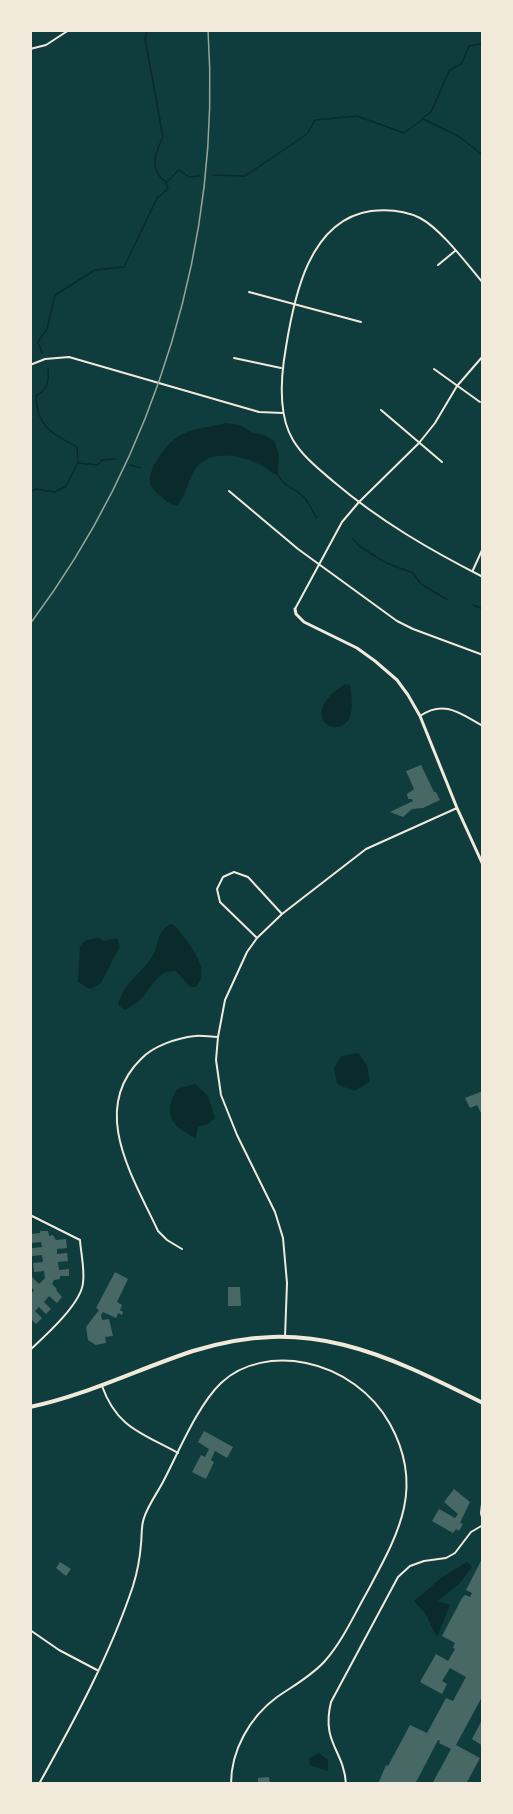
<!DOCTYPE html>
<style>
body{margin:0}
#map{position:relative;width:513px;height:1814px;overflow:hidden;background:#0f3d3e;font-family:Montserrat,sans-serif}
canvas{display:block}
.frame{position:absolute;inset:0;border:32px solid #f1e9da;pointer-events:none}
</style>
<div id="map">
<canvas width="513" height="1814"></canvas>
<div class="frame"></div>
</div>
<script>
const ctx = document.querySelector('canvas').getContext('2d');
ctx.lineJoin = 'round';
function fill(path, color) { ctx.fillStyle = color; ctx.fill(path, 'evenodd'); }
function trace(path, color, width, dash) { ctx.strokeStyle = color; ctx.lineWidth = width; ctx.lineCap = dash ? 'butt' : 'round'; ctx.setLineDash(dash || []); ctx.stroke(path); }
fill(new Path2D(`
 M226,423L240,425L253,433L265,435L274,441L279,453L278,475C271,473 267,468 261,465C242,456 212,448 196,468C187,480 187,495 177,506C171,505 166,502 162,497C157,494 152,489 150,483C147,470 167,443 177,437C193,427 210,428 226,423Z
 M345,684L350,685C351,694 353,704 351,713C344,745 292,718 345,684Z
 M171,924L175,926C187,942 213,968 196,987H190L176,971C157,970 153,986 142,998C137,1003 131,1006 125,1010L118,1005C125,978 147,971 155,951C159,940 159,929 171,924Z
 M98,938L104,941L117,938L120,946L101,983L90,989L78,982L80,946L86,940Z
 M358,1053L367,1065L370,1082L354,1091L337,1084L334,1068L341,1056Z
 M195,1084L208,1096L215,1118L207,1125L198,1126L196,1138C172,1127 162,1115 177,1089Z
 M467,1562L472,1567L460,1583L438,1601L450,1605L437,1637L425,1613L414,1601L441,1578Z
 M319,1753L328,1760V1771L310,1765L309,1758Z`), '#0a2a2b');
trace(new Path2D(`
 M148,30L145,38L163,137C155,154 148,169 166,182
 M423,118L431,112L449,71L462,63L469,46L481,44L483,42
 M213,175L245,176L307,134L315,120L357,116L404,133L423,119L458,136L483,155
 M167,182L179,170L189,177L200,176
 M42,353L38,342L47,329L55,295L95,270L124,267L157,198L168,189L166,183
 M78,463L98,465L102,460L116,459
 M130,465L140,468
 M278,475C283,486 295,488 304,497C310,504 312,512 317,518
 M30,492L36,489L55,492L66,486L78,463L77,447C53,434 37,428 36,396C48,389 49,380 48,368
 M353,539L359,546L384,562L413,573L421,584L448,600
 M473,605L483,609`), '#0a2a2b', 1.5);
fill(new Path2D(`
 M421,765L434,792H436L440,800L423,808L412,809L403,817L390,812L413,801L412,799H408L407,794L414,789L406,771Z
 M483,1091V1112L481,1113L477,1105L470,1108L465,1098Z
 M40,1231H48L49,1236L53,1235L56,1240L66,1239L67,1248L57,1249V1254L67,1253L68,1261L58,1262L59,1270L69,1269V1276H60V1279L54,1280L52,1284L57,1289L56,1290L62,1297L57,1303L49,1296L44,1302L51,1309L46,1314L39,1307L35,1311L42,1318L36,1324L30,1318V1295L34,1290L30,1286V1279L32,1277L39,1284L45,1278L44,1271L34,1272L33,1263L43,1262L42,1255L32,1256V1248L42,1247L41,1242L31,1243V1234L40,1233Z
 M115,1272L128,1279L117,1302L122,1305L120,1310L123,1312L122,1315L118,1313L116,1318L103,1312L101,1315L102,1320L109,1319L113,1336L105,1337L106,1343L96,1345L88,1340L86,1327L99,1310L96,1308Z
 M228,1287H240L241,1306H228Z
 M204,1431L233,1447L227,1458L215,1451L211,1460L214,1462L206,1479L192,1472L201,1455L205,1457L209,1449L198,1442Z
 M454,1489L470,1502L460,1523L463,1524L459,1531L456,1529L453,1533L432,1521L439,1509L455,1518L458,1514L444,1502Z
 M483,1557V1695L456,1745L480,1758L466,1784H432L451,1749L439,1743L440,1741L438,1740L415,1784H378L386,1765L388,1766L410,1725L427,1733L446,1698L453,1701L466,1677L450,1668L442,1681L447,1684L442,1694L420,1682L436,1654L448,1661L455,1649L453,1648L455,1643L442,1636L462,1598L465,1595L470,1597L472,1593L466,1590Z
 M60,1562L71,1569L66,1576L56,1568Z
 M483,1718V1746L472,1739Z
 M269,1777L270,1784H258V1778Z`), '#486865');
trace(new Path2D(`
 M30,49L46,45L69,30
 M438,265L455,251
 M483,283C467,264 441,229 420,218C404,210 389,209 371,211C309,220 294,297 286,347C281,375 278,415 293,440C303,457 320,470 334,482C380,521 430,550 483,577
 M249,292L361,322
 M234,358L281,368
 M30,365L45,359L69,357L259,412L283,413
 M434,369L480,402
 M381,410L442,462
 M229,491L298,549L397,621L413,629L483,655
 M473,570L483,548
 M295,609L342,522L359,502L419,443L435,423L457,386L483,356
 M420,716C444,699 461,714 483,726
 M482,725L483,736
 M257,938L220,902L217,889L223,877L234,872L248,877L282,914
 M30,1215L80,1240C81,1254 85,1270 83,1283C81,1304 45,1336 30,1350
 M182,1249L167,1240L158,1231C133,1177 89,1110 141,1059C153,1046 177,1038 195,1036C202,1035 210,1037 218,1037
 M285,1337L287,1283L283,1238L275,1212L237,1135L221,1095L216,1060L218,1037L225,1000L247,952L257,938L282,914L366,849L457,808
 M102,1386C117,1428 142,1433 178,1453
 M483,1495L481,1513L483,1521
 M30,1630L59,1650L97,1670
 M39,1784C74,1721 110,1655 133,1586C137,1573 140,1558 141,1544C142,1536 141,1525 144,1518C148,1505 158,1492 164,1480C179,1451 198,1405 221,1383C243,1362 276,1357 306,1363C341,1370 373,1393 390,1424C426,1489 397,1536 366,1594C353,1617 342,1642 324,1662C310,1677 293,1686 277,1697C250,1717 231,1750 231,1784
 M346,1784C344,1750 321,1743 331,1702L398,1577L410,1566L424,1561L446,1558L455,1553L471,1532L483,1525`), '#f1e9da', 2);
trace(new Path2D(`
 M295,609L296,614L304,622L357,648L375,661L397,680L408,695L420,716L457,808L483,865`), '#f1e9da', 3);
trace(new Path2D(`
 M30,1407C87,1395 138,1369 193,1351C307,1315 383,1353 483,1403`), '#f1e9da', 4);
trace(new Path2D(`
 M30,624C156,456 222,240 208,30`), '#97a49c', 1.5);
</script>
